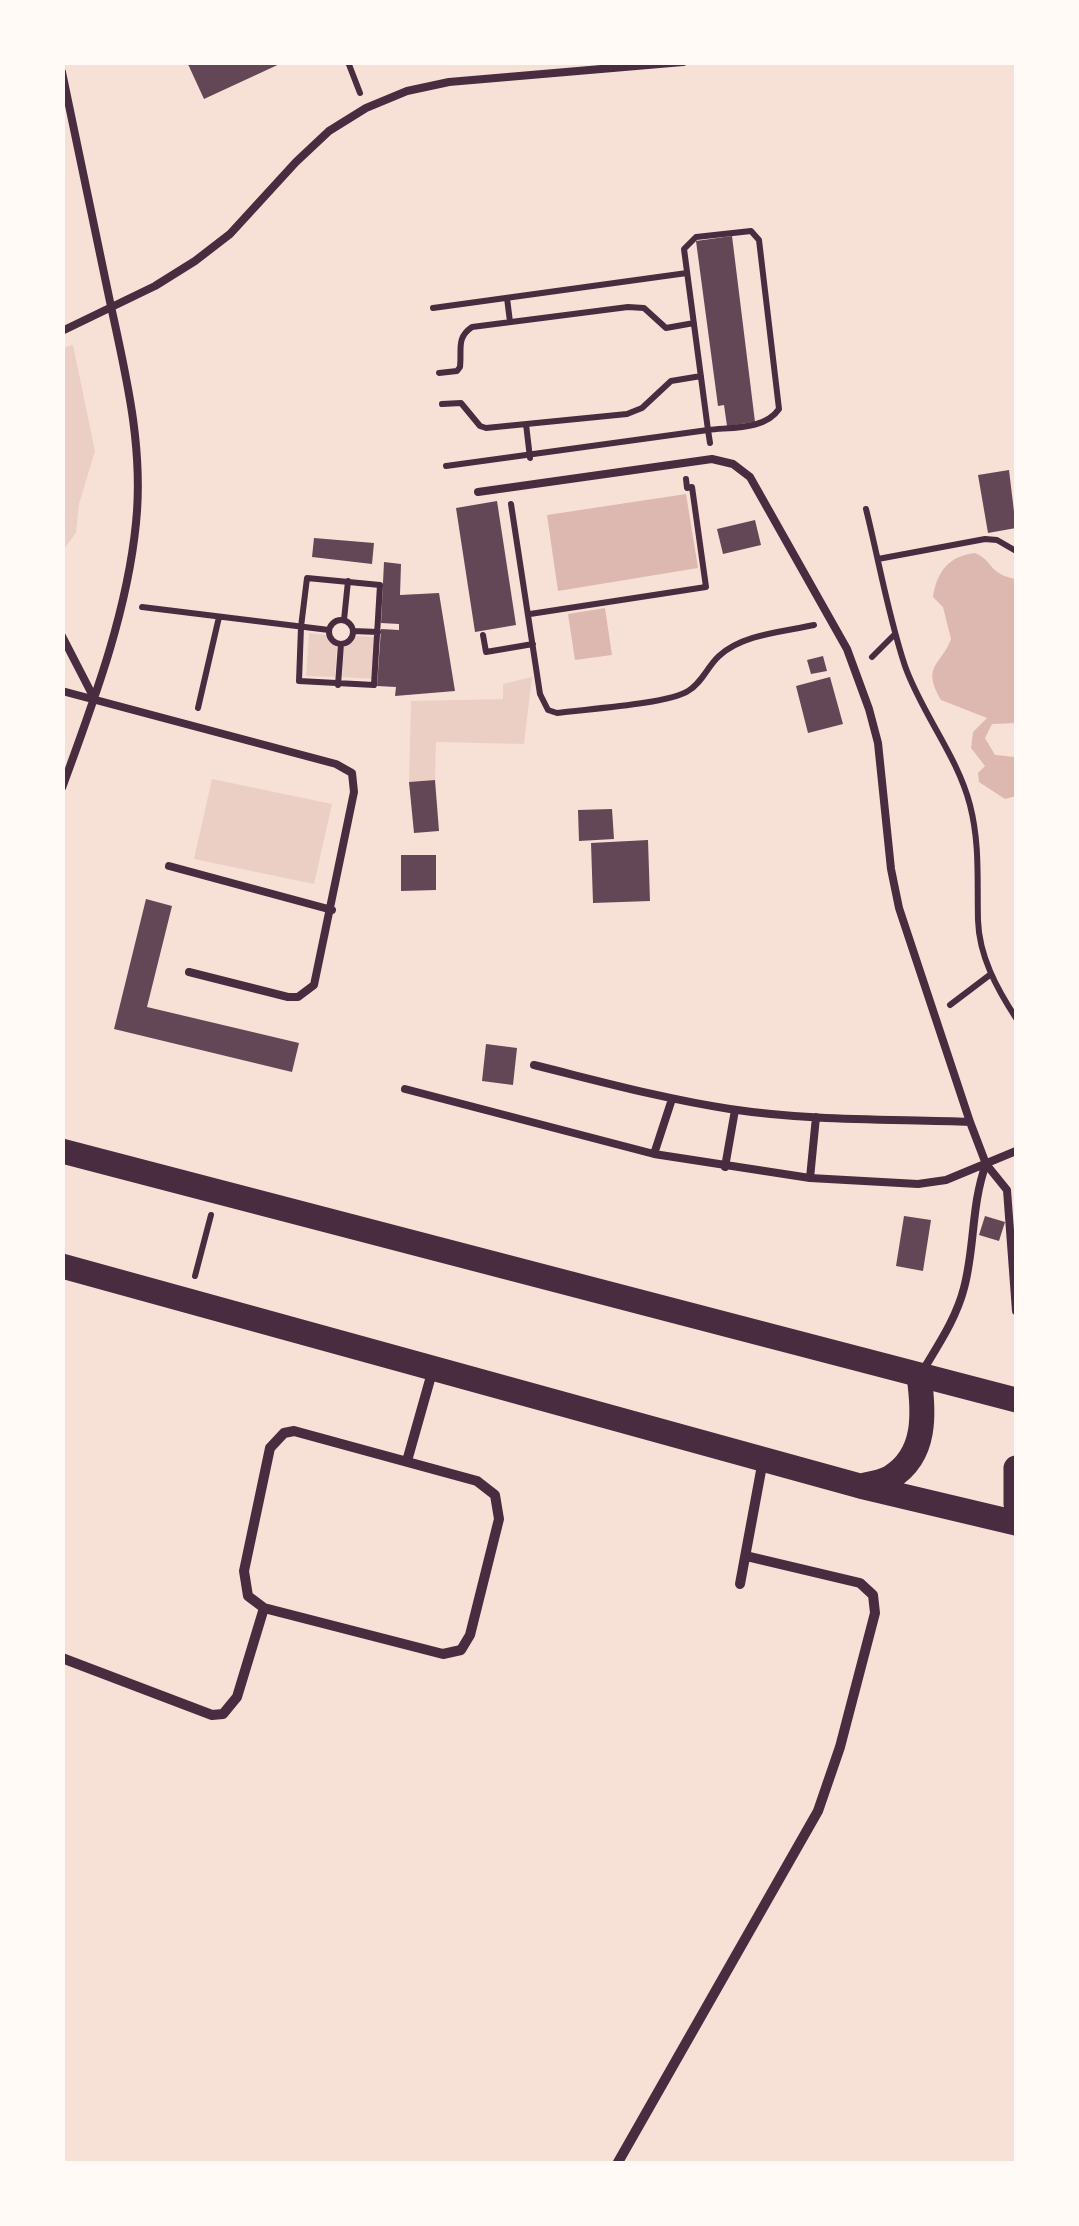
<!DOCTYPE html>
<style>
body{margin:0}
#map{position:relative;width:1079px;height:2226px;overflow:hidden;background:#f7e1d7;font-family:"DM Sans",sans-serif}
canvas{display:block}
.frame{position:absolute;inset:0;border:65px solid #fffaf5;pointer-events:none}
</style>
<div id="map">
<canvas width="1079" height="2226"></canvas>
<div class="frame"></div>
</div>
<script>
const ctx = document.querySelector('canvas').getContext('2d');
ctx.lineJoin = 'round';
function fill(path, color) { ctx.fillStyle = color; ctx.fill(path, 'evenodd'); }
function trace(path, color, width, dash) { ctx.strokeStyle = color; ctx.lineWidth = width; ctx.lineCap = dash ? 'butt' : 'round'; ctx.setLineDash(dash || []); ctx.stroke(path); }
fill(new Path2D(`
 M73,345L95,451L79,504L76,533L63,550V348Z
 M309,633L327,635L337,647L335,677L306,676Z
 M355,636L376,637L373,679L342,677L344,647Z
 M532,677L524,744L436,742L435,780L409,782L411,701L503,699V684Z
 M212,779L332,804L314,884L194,859Z`), '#ebcfc5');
fill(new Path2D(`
 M686,494L698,568L558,591L547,515Z
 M975,553C994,561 988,574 1016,579V644C1012,657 1017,704 1016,723L992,724L985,738L995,755L1016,757V796L1005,799L979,782L978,773L985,766L971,748L973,732L987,718L941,700C921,665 941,666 951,639L943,607L933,597C937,571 949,556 975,553Z
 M605,608L612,655L575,660L568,614Z`), '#dcb8b0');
fill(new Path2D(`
 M187,62H284L204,99Z
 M732,236L755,422L727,426L724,405L718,406L696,241Z
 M1009,470L1016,528L988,533L978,475Z
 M497,501L516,625L475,632L456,508Z
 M755,520L761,545L723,554L717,529Z
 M314,538L374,543L372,564L312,557Z
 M384,562L401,564L400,595L439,593L455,691L395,696L396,687L377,686L381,629L399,630V624L381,623Z
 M823,656L827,671L811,674L807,660Z
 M830,677L843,724L808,733L796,686Z
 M435,780L439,831L414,833L409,782Z
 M612,809L614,839L579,841L578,810Z
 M648,840L650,901L593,903L591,843Z
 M401,855H436V890L401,891Z
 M146,899L172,906L147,1007L299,1043L292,1072L114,1029Z
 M486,1044L517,1048L513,1085L482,1081Z
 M904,1216L931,1220L923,1271L896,1266Z
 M985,1216L1005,1222L999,1241L979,1235Z`), '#644757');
trace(new Path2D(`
 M348,62L360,93
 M751,231L759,240L779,409C765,430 731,427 708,430L684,249L696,237Z
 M507,298L510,322
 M433,308L687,273
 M439,373L457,371L460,367C462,349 456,338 472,327L628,307L644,308L666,328L694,323
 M442,404L461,403L480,426L486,428L627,414L642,408L671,381L701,376
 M526,424L530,458
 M446,466L708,430L710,443
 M511,504L540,694L548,710L557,713C586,709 668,704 688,691C702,683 707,667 719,656C743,634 783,632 814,625
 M866,509C879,561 888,615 905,666C922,714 957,755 970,805C980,844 977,880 978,920C979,956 997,989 1016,1018
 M878,559L985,539L997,540L1016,551
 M307,578L380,585L374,685L299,681L301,627Z
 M142,607L329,630
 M530,614L706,587L692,487L687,488L686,479
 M329 632a12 12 0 1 1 24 0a12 12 0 1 1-24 0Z
 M344,620L348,581
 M353,631L378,632
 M483,635L486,652L533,644
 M872,657L895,634
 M338,685L341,644
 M198,708L219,617
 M950,1005L991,974
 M195,1276L211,1215`), '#4a2c40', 6);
trace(new Path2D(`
 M62,72C78,147 94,222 109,297C125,372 144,445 136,523C127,614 93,703 62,788
 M62,331L155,286L195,261L230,234L296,162L329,131L366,108L407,91L449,82L683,62
 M478,492L712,459L733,464L750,477L847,649L869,709L878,743L891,869L899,908L970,1122L986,1164L1007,1190L1016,1311
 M62,636L95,700
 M62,691L336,764L352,773L354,792L314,985L298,997H288L189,972
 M169,866L332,910
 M534,1065C599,1081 664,1099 730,1109C809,1121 891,1119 970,1122
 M405,1089L654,1154L810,1178L918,1184L946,1180L1016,1151
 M654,1154L672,1099
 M725,1167L735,1110
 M810,1178L816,1117
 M922,1372C938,1345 956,1319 964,1288C975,1247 971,1205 986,1164`), '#4a2c40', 8);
trace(new Path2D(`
 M294,1431L477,1481L495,1495L499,1519L470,1635L461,1650L443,1654L264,1608L248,1596L244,1571L270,1448L284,1433Z
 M407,1461L433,1369
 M740,1584L763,1460
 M62,1658L212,1715L223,1714L237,1697L264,1608
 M617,2164L818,1811L840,1747L875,1613L873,1595L860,1583L746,1556`), '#4a2c40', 10);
trace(new Path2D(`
 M62,1151L1016,1400
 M62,1266L860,1486L1016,1523
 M1016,1468V1504
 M860,1486C870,1484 883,1482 891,1477C927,1455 924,1412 919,1376`), '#4a2c40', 25);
</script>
